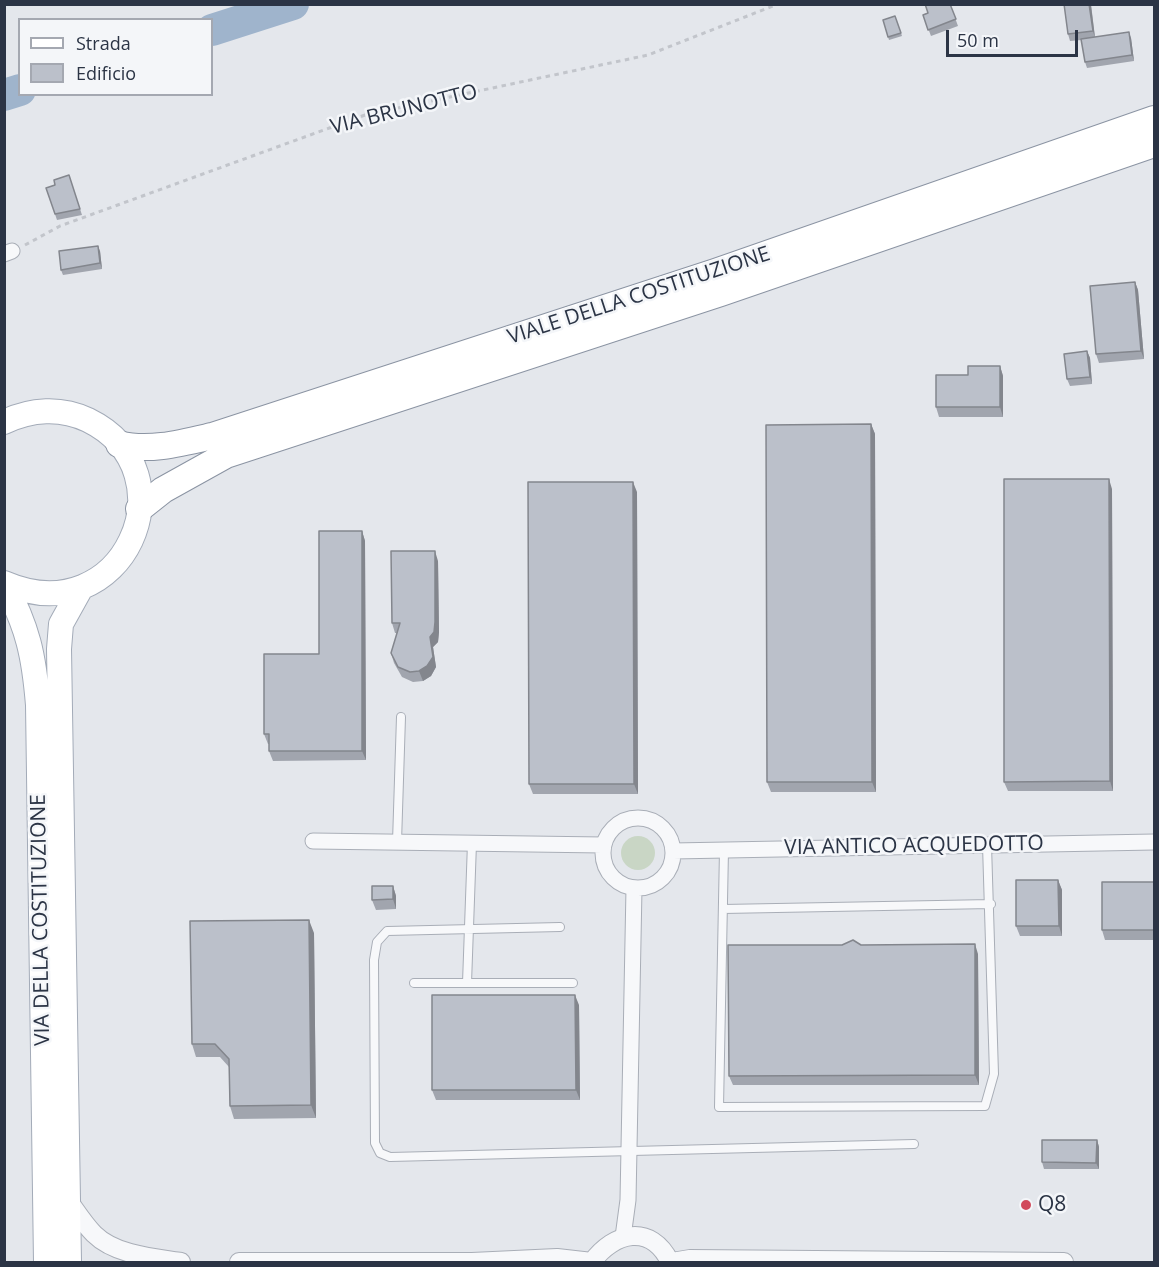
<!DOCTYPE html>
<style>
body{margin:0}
#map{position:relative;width:1159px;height:1267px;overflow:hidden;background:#e4e7ec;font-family:"Open Sans",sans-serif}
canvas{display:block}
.frame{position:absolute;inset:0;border:6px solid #2b3445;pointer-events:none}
.legend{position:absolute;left:18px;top:18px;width:195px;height:78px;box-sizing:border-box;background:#f4f6f9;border:2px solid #a4a8b1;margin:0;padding:8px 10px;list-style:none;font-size:18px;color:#2b3445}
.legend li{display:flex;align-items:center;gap:12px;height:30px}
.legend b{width:30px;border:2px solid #a4a8b1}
.scale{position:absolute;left:946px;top:30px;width:132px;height:27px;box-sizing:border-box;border:3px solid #2b3445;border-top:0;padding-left:8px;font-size:18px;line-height:21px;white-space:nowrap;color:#2b3445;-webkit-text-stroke:4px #f4f6f9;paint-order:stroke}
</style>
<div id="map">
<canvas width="1159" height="1267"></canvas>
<div class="frame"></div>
<ul class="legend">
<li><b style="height:8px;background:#fff"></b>Strada</li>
<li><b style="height:16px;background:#bbc0ca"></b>Edificio</li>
</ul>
<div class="scale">50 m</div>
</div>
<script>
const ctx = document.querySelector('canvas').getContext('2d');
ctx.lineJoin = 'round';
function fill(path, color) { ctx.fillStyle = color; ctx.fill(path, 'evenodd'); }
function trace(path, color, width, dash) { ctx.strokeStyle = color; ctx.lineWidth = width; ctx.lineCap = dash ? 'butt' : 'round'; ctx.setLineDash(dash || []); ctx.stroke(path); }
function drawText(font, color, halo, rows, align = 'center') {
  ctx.font = font + ' "Open Sans",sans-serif'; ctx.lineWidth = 5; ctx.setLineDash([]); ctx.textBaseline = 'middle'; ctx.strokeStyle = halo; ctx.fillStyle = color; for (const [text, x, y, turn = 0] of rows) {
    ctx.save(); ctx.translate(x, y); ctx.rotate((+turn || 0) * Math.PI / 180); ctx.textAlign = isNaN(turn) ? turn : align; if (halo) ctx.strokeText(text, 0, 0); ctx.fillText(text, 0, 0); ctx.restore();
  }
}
fill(new Path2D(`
 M621 853a17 17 0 1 1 34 0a17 17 0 1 1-34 0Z`), '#c9d6c5');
trace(new Path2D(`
 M212,30L293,4
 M4,95L20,90`), '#9fb4cc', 32);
const service = new Path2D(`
 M397,842L401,717
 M724,850L719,1107L985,1106L994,1074L987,845
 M723,909L991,904
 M560,927L387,931L377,942L374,960L375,1143L380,1153L390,1157L914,1144
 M414,983H573
 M467,983L472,843`);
const minor = new Path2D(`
 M4,254L12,251
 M603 853a35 35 0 1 1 70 0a35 35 0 1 1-70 0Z
 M313,841L603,845
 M673,851L1154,842
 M623,1237L628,1200L634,888`);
const tertiary = new Path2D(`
 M68,1200C76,1211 84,1224 94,1234C115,1255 154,1258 181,1262
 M239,1262H472L557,1258L592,1262
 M592,1262C614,1232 651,1223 670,1262
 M672,1262L690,1259L1064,1262`);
const primary = new Path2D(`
 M4,422C31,409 61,407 88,420C194,472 124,635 4,583
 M4,583C28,627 34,656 38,705L46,1262
 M69,1262L59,649L61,624L81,588`);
const trunk = new Path2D(`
 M119,444C148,452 182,443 212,436L715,272L1154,119
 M139,509L163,490L226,455L721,293L1154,144`);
trace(service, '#a9aeb7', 10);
trace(minor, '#a9aeb7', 17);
trace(tertiary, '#a9aeb7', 20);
trace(primary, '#a3abb8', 26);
trace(trunk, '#8b94a3', 28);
trace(new Path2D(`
 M25,245L60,226L365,115L648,55L778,4`), '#c2c5cb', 3, [4.5, 4.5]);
trace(service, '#f7f8fa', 8);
trace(minor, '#f7f8fa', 15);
trace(tertiary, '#f7f8fa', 18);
trace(primary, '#fff', 24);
trace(trunk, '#fff', 26);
fill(new Path2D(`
 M950,4L958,26L931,36L923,15Z
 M1064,4H1091L1095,37L1131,38L1134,61L1087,68L1085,62L1082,40L1070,41L1068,34Z
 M895,16L902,36L889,40L883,20Z
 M69,175L82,215L57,220L46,188L55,185Z
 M100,251L102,269L63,275L61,270Z
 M1135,282L1138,290L1144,359L1099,363L1096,354Z
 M1087,351L1090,358L1092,384L1070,386L1067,379Z
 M1000,366L1003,376V417H939L936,407L968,375Z
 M871,424L875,434L876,792H771L767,782Z
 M1112,489L1113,791H1008L1004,782Z
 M637,492L638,794H533L529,784Z
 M362,531L365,541L366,760L273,761L269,751V744H268L264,734L319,654Z
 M438,561L439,632L438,642L433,647L436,667L431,676L423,681L413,682L402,677L394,663L391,653L397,633H395L392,623Z
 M1058,880L1062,890V936H1020L1016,926Z
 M1155,882V940H1105L1102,930Z
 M393,886L396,896V909L376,910L372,900Z
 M314,933L316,1118L234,1119L230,1106L229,1067L220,1057H196L192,1044Z
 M861,945L978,954L979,1085H733L729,1076Z
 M579,1005L580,1100H436L432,1090Z
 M1097,1140L1099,1147V1169H1044L1042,1162Z`), '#a1a5ae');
fill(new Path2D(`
 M1089,4L1091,6L1095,38L1093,31Z
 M1129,32L1131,38L1134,61L1132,55Z
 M98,246L100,251L102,269L100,263Z
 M1135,282L1138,290L1144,359L1141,351Z
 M1087,351L1090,358L1092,384L1090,377Z
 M1000,366L1003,376V417L1000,407Z
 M871,424L875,434L876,792L872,782Z
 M1109,479L1112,489L1113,791L1110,781Z
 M633,482L637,492L638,794L634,784Z
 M362,531L365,541L366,760L362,751Z
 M435,551L438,561L439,632L438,642L433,647L436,667L431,676L423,681L419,671L430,637Z
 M1058,880L1062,890V936L1059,926Z
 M393,886L396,896V909L393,899Z
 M309,920L314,933L316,1118L311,1105Z
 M975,944L978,954L979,1085L975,1075Z
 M575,995L579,1005L580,1100L576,1090Z
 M1097,1140L1099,1147V1169L1096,1163Z`), '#83868d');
const building = new Path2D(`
 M925,4H950L956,19L928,30L923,15L928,13Z
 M1064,4H1089L1093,31L1068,34Z
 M895,16L901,33L888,37L883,20Z
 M1129,32L1132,55L1085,62L1081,39Z
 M69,175L80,209L55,214L46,188L55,185L54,180Z
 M98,246L100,263L61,270L59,251Z
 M1135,282L1141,351L1096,354L1090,286Z
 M1087,351L1090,377L1067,379L1064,354Z
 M968,366H1000V407H936V375H968Z
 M871,424L872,782H767L766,425Z
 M1004,479H1109L1110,781L1004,782Z
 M528,482H633L634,784H529Z
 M319,531H362V751H269V734H264V654H319Z
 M391,551H435V622L434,632L430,637L433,657L427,666L419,671L410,672L398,667L391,653L400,623H392Z
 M1016,880H1058L1059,926H1016Z
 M1102,882H1155V930H1102Z
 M372,886H393V899L372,900Z
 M309,920L311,1105L230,1106L229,1059L215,1044H192L190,921Z
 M853,940L861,945L975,944V1075L729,1076L728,945H842Z
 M432,995H575L576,1090H432Z
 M1042,1140H1097L1096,1163L1042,1162Z`);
fill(building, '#bbc0ca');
trace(building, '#83868d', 1.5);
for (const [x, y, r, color] of [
 [1026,1205,6,"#d1495b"]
]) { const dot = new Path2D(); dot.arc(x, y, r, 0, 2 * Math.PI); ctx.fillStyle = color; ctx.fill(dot); trace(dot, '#f4f6f9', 2); }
drawText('21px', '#2b3445', '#f4f6f9', [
 ["VIA BRUNOTTO",404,110,-14],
 ["VIALE DELLA COSTITUZIONE",639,296,-18],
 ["VIA ANTICO ACQUEDOTTO",914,846,-1],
 ["VIA DELLA COSTITUZIONE",41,920,-91]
]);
drawText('21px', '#2b3445', '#f4f6f9', [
 ["Q8",1038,1205]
], 'left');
</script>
